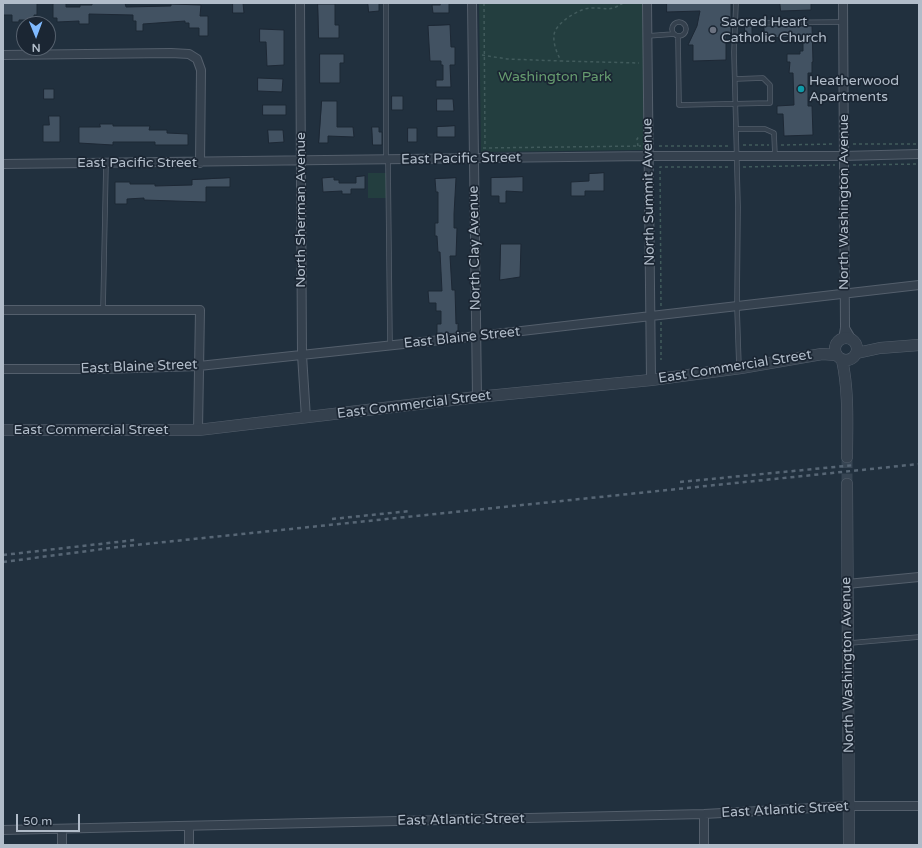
<!DOCTYPE html>
<style>
body{margin:0}
#map{position:relative;width:922px;height:848px;overflow:hidden;background:#21303e;font-family:"Varela Round",sans-serif}
canvas{display:block}
.frame{position:absolute;inset:0;border:4px solid #b1bcc9;pointer-events:none}
.north{position:absolute;left:16px;top:16px;width:40px;height:40px;box-sizing:border-box;background:#1b2633;border:1px solid #57626f;border-radius:50%;rotate:179deg;font-size:11px;font-weight:700;line-height:16px;text-align:center;color:#b1bcc9}
.north::after{content:'';display:block;margin:auto;width:14px;height:18px;background:#80baff;clip-path:polygon(50% 0,100% 100%,50% 72%,0 100%)}
.scale{position:absolute;left:16px;top:814px;width:64px;height:18px;box-sizing:border-box;border:2px solid #b1bcc9;border-top:0;padding-left:5px;font-size:12px;line-height:14px;white-space:nowrap;color:#b1bcc9;-webkit-text-stroke:3px #1b2633;paint-order:stroke}
</style>
<div id="map">
<canvas width="922" height="848"></canvas>
<div class="frame"></div>
<div class="north">N</div>
<div class="scale">50 m</div>
</div>
<script>
const ctx = document.querySelector('canvas').getContext('2d');
ctx.lineJoin = 'round';
function fill(path, color) { ctx.fillStyle = color; ctx.fill(path, 'evenodd'); }
function trace(path, color, width, dash) { ctx.strokeStyle = color; ctx.lineWidth = width; ctx.lineCap = dash ? 'butt' : 'round'; ctx.setLineDash(dash || []); ctx.stroke(path); }
function drawText(font, color, halo, rows, align = 'center') {
  ctx.font = font + ' "Varela Round",sans-serif'; ctx.lineWidth = 3.5; ctx.setLineDash([]); ctx.textBaseline = 'middle'; ctx.strokeStyle = halo; ctx.fillStyle = color; for (const [text, x, y, turn = 0] of rows) {
    ctx.save(); ctx.translate(x, y); ctx.rotate((+turn || 0) * Math.PI / 180); ctx.textAlign = isNaN(turn) ? turn : align; if (halo) ctx.strokeText(text, 0, 0); ctx.fillText(text, 0, 0); ctx.restore();
  }
}
fill(new Path2D(`
 M479,3H643L645,150L481,152Z
 M368,173H386V198H368Z`), '#233e3f');
const building = new Path2D(`
 M3,3H37V15H34V20H19V22H12V15H3Z
 M66,3V7H80V5H92V3H125L126,7L171,6V4L201,5L200,16H208V36H199V28H189V23H185V21L143,24V31H136V21H133V15L89,14V24H79V21L57,22V18H53V4Z
 M233,3H243L244,13H233Z
 M368,3H379V11L369,12Z
 M440,3H449V13H433L432,5H440Z
 M667,3H731V34L726,35V60L693,61V45H688L697,26L700,11L667,12Z
 M780,3H811V10L781,11Z
 M318,4H335V25H339V38H319Z
 M450,25L451,47H455V65H450L451,87H436V80H443V65H441V61H430L428,26Z
 M745,26H752V38H745Z
 M764,26H812L813,62H812V73H808V106H812L813,135L784,136L783,114H777V106L794,105L793,73H789L790,62H787V54H800V51H803V37L765,38Z
 M260,29L284,30V65L267,66L266,42H260Z
 M320,54H344V63H340V83H320Z
 M258,78L283,79L282,92L258,91Z
 M44,89H54V99H44Z
 M392,96H403V110H392Z
 M437,99H453L454,111H437Z
 M322,101H337V127H353L354,137L328,136V143H319Z
 M263,105H286V115H263Z
 M49,116H60V142H43V125H49Z
 M100,124H113V126H150L149,130H167V133L188,134V145H155V142H113V145L79,143V127H100Z
 M455,126V137H437V127Z
 M372,127H379V132H382V145H373Z
 M408,128H417V142H408Z
 M268,130H283L284,142L269,143Z
 M604,173V191H585V196H571V182L589,181V174Z
 M365,176V189H351V194H342V191L323,192L322,178L334,177V180H339V183H356V177Z
 M523,177V192L506,191V203H499V196H491V178Z
 M230,178V187H206V202L144,200V198L127,199V204H115V182H130V184H155V186L192,185V180Z
 M456,178L454,214V228H457L456,256H450L452,290H455L456,324L458,323V333L437,335V324H441V311H436V303H429L428,291H442L440,252H438L437,236H435V223H438V192H436L435,179Z
 M501,244H521L520,277L500,280Z`);
fill(building, '#425262');
trace(building, '#1d2835', 1);
trace(new Path2D(`
 M847,457V484`), '#374553', 11, [11, 5.5]);
const service = new Path2D(`
 M386,3V160
 M736,3L734,52L738,207L737,307L739,368
 M672 29a7 7 0 1 1 14 0a7 7 0 1 1-14 0Z
 M736,23L843,22
 M647,36L674,34
 M678,36L679,105L770,103V85L763,78L735,79
 M736,129H765L774,133L775,156
 M388,160L390,346
 M103,310L106,163
 M850,643L919,637`);
const minor = new Path2D(`
 M300,3L302,355L306,418
 M472,3L477,397
 M647,3L651,380
 M3,55L171,53L189,54L197,59L201,70L200,163
 M3,164L648,156H843L919,154
 M3,310H200L198,430
 M845,328L852,340
 M843,339L845,328L843,3
 M3,369H104L199,366L487,335L919,285
 M847,584L919,577
 M189,826V845
 M3,830L704,814L850,806H919
 M62,845V829
 M704,845V814`);
const tertiary = new Path2D(`
 M835 349a11 11 0 1 1 22 0a11 11 0 1 1-22 0Z
 M857,353L880,348L919,345
 M842,360C849,391 847,425 847,457
 M3,430H198L477,397L651,380L741,368L822,354L837,355
 M847,484L849,845`);
trace(service, '#545f6c', 5.5);
trace(minor, '#545f6c', 10);
trace(tertiary, '#545f6c', 12);
trace(new Path2D(`
 M484,3L485,147
 M623,3C607,13 608,7 591,8C580,8 555,23 554,35C553,44 557,53 561,61L639,63
 M482,55L507,59L561,61
 M853,144H919
 M743,145H769
 M781,145L835,144
 M638,146L637,139L640,135
 M659,146H731
 M483,148L641,146
 M853,165L919,164
 M743,167L835,165
 M661,306L660,167H731
 M661,322V360`), '#415b5c', 1.5, [3, 3]);
trace(service, '#35414e', 4);
trace(minor, '#35414e', 8);
trace(tertiary, '#35414e', 11);
trace(new Path2D(`
 M680,482L855,465
 M332,519L410,511
 M3,555L135,540
 M3,562L126,546L919,464`), '#576675', 2.5, [4, 4]);
for (const [x, y, r, color] of [
 [713,30,4,"#6b7280"],
 [801,89,4,"#0f9aa8"]
]) { const dot = new Path2D(); dot.arc(x, y, r, 0, 2 * Math.PI); ctx.fillStyle = color; ctx.fill(dot); trace(dot, '#1b2633', 1.5); }
drawText('14px', '#b1bcc9', '#1b2633', [
 ["Sacred Heart",721,22],
 ["Catholic Church",721,38],
 ["Heatherwood",809,81],
 ["Apartments",809,97]
], 'left');
drawText('14px', '#669c6f', '#1b2633', [
 ["Washington Park",555,77]
]);
drawText('14px', '#b1bcc9', '#1b2633', [
 ["East Pacific Street",461,159,-1],
 ["East Pacific Street",137,163],
 ["North Summit Avenue",649,192,-91],
 ["North Washington Avenue",844,202,-90],
 ["North Sherman Avenue",301,210,-90],
 ["North Clay Avenue",475,248,-91],
 ["East Blaine Street",462,338,-6],
 ["East Blaine Street",139,367,-2],
 ["East Commercial Street",735,367,-9],
 ["East Commercial Street",414,405,-7],
 ["East Commercial Street",91,430],
 ["North Washington Avenue",848,665,-91],
 ["East Atlantic Street",785,810,-3],
 ["East Atlantic Street",461,820,-1]
]);
</script>
